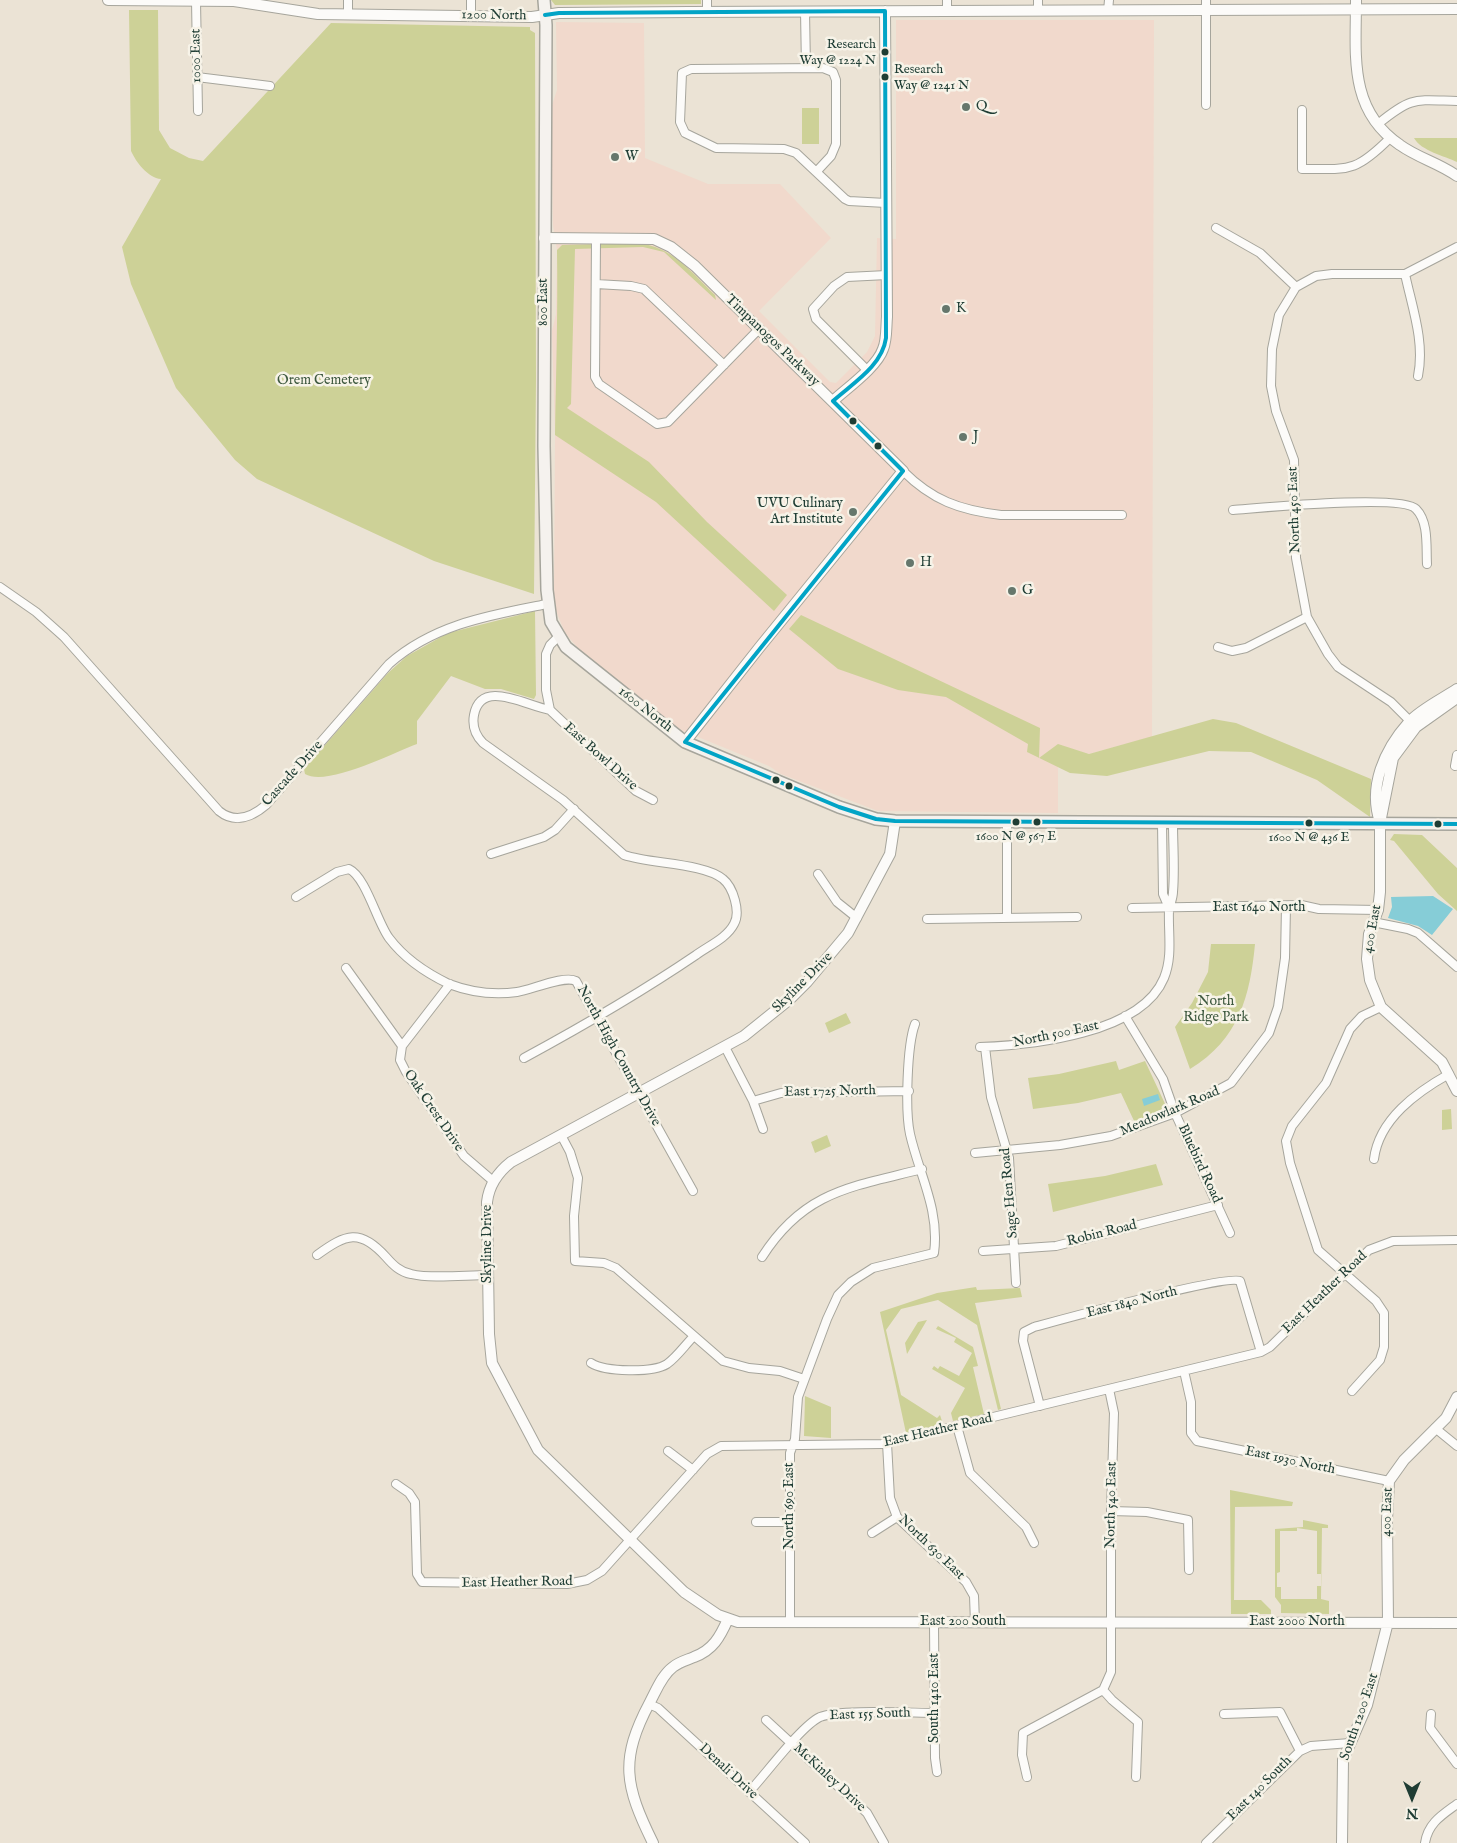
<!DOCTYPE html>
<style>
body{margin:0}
#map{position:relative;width:1457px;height:1843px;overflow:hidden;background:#ebe3d5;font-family:"IM FELL English",serif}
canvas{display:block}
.north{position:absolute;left:1387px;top:1773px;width:50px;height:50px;-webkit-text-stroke:4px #f7f3e8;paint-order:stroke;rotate:180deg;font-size:14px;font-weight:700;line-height:20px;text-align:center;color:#1f3d34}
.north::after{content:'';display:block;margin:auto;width:18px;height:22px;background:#1f3d34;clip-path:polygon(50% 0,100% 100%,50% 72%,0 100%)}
</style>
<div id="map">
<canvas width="1457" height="1843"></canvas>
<div class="north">N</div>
</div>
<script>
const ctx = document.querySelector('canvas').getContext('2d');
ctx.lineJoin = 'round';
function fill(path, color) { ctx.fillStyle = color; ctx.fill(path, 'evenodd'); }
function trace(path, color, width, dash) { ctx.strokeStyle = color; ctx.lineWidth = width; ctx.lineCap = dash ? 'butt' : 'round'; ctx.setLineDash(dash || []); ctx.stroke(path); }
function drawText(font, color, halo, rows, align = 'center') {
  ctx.font = font + ' "IM FELL English",serif'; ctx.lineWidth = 5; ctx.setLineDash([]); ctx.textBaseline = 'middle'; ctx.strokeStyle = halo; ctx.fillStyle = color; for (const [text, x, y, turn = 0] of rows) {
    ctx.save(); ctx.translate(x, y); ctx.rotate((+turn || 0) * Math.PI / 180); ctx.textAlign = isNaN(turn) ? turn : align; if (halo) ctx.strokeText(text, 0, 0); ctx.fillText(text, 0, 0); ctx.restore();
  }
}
fill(new Path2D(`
 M896,20H1154L1152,737L1089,754L1058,745V813L878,811L781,774L769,766L681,730L578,648L565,633L554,606L555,435L552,331L556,314L557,250L553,225L551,108L557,90L556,22L644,23L645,158L708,184H780L831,238L759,311L830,382L836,383L867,352L875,336L877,238L896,239Z`), '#f1d9cc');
fill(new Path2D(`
 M551,0H701V4L555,5Z
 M129,10H158L159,130L170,148L189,158L203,161L331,23L530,27V30L535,33L536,379L534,594L434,561L257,479L235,460L176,388L131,284L122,247L161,179C148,178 136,162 131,151Z
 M802,108H819V144H802Z
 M1414,138H1457V162C1445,156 1421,151 1414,138Z
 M637,243C672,246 691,272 715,295L716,300L664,252L643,247L575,249L571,404L567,408L649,462L707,522L787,595L774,611L656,502L555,435C556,373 558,311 557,250L562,245Z
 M535,611L536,695L534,699L501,689H485L451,676L417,721V744C393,753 327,787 305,774L304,769L388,673L407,656L448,633Z
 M801,615L1040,728L1039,758L1058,744L1089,754L1213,719L1236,723L1371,779L1370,817L1317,780L1251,752L1209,751L1107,776L1070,773L1027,752L1028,744L946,697L898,690L838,669L789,629Z
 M1394,834L1422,835L1457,868V911L1438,894L1394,841L1390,840Z
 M1211,944H1255C1250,996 1239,1039 1190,1069L1175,1027L1192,1003L1208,972Z
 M846,1013L851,1023L829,1033L825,1023Z
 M1116,1061L1119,1070L1145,1061L1167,1108L1135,1123L1121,1093L1078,1103L1033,1109L1028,1078L1059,1074Z
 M1451,1109L1452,1129L1442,1130V1110Z
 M827,1135L831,1146L815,1153L811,1142Z
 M1156,1164L1163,1185L1053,1212L1048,1184L1105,1176Z
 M976,1287L977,1290L1020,1288L1022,1297L975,1303L1001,1409L998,1410L977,1325L938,1300L901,1309L886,1330L901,1395L937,1418L940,1415L943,1424L906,1433L880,1312L937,1293Z
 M927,1320L907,1354L905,1343L918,1322Z
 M938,1326L973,1347L978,1366L973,1367L984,1414L953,1421L951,1413L965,1388L932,1369L934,1366L938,1369L940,1366L959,1376L972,1353L954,1342L956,1338L936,1329Z
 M805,1396L831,1407V1438L804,1436Z
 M1230,1490L1293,1502L1292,1506L1235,1507L1234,1600H1261L1271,1610V1614H1231Z
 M1303,1520L1328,1525V1528H1322L1321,1599L1329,1601V1614L1281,1613V1605L1275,1597V1529L1303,1527ZM1297,1528L1317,1531V1574H1321V1586H1317V1599H1281V1587H1277V1573L1280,1572V1531H1297Z`), '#cdd197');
fill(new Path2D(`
 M1433,896L1453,909L1432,935L1418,926L1388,918L1392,907L1391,897Z
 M1158,1094L1160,1100L1144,1106L1142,1099Z`), '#86cdd7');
const minor = new Path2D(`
 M348,0V14
 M471,0V16
 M707,0V12
 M947,0V11
 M1038,0V11
 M1206,0V105
 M196,1L198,111
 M805,11L806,68
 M1108,11L1109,0
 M197,77L270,86
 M1302,110V169C1349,169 1355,173 1390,138
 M1378,124C1412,96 1415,100 1457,101
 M817,171L831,156L836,144V80L833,72L823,68L691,69L682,73L680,122L685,133L716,148L784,149L796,153L845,199L849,201L886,203
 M1216,228L1260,253L1296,287
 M596,239L595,377L599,384L657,424L668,422L759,329
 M1405,274C1412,307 1425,342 1418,376
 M596,284L631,286L644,289L724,365
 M867,370L816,319L813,309L834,286L847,277L887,275
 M903,471C932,500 959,510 1001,515H1122
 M1233,510C1261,508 1402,494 1416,509C1429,522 1426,547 1427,564
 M0,587L36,612L64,637L219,811C235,824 252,817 266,805L389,664C434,624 491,615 547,604
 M558,637L550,645L546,654V690L550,710L636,791L653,800
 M1218,647L1232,651L1246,648L1307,617
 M1412,723L1391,702L1338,667L1328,654L1307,617L1296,558L1294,460L1276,411L1271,386L1272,349L1279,315L1296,287L1316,276L1332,274H1405L1457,247
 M1455,766L1457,755
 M1162,823L1163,894L1169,908
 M491,854L544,837L555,830L574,809
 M818,874L837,902L857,918
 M296,897L337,872L349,869C366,877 377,922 389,938C404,958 426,973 449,984C470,992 495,995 517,992C531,990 564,975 576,981L693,1191
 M1132,908L1301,905L1319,909L1378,910
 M1007,918V822
 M927,919L1077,917
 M1373,922L1408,929L1418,933L1457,967
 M346,968L402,1046
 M450,984L402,1046L400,1060L406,1072L464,1156L493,1181
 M1125,1016L1163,1079L1175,1113L1230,1233
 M725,1047L753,1101L763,1129
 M980,1047C1032,1045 1141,1034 1164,978C1173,956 1168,933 1169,910C1170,904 1173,898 1173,892C1175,869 1173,846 1173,823
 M985,1047L991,1097L1009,1158L1016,1283
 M524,1058C583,1026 640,993 696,955C708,946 727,938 734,924C741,912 733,887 723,879C704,863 650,864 624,855L563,800L483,743C475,735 472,726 474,715C481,678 526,706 550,710
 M753,1101L781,1093L909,1091
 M561,1135L570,1152L578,1178L574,1216L575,1261L604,1263L616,1268L723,1361L749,1368L780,1371L804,1379
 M975,1153L1060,1145L1111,1136L1175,1113L1231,1083L1269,1033L1278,1007L1285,958L1286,906
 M1374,1159C1379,1119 1417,1092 1449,1074
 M983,1251L1056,1246L1218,1205
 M317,1255C346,1234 360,1228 386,1257C393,1265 400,1272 411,1274C430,1279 466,1275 488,1275
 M762,1257C804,1191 851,1187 922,1169
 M591,1363C605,1372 653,1373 667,1364C677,1357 685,1345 694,1336
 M1184,1371L1191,1402V1433L1197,1441L1389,1481
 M1352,1391L1380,1360L1384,1347V1313L1376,1301L1318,1250L1290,1163L1286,1141L1292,1126L1326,1083L1350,1029L1362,1016L1381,1007
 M1040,1406L1023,1341L1024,1332L1034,1327C1060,1320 1228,1274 1240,1281L1261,1352
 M957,1426L970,1473L1026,1527L1034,1543
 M1435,1428L1457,1446
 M887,1443L890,1498L897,1517L966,1582L974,1596L975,1623
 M668,1451L693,1470
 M396,1484L409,1493L415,1502L417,1574L422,1582L567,1584L587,1580L602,1571L707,1454L721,1446L882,1444L1261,1352L1270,1347L1369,1250L1393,1241L1457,1240
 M1111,1511L1147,1512L1188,1520L1189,1570
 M756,1522H790
 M872,1533L897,1517
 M790,1623V1453L795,1439L798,1397L827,1319L838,1295L851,1282L873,1268L934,1253C940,1210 919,1174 910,1134C905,1111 907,1045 915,1024
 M934,1623L935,1758L937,1772
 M1103,1690L1111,1672V1511L1114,1413L1109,1389
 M1103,1690L1112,1700L1138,1722L1136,1777
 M649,1704L658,1708L805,1843
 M1224,1714L1280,1712L1300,1751
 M1431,1714L1430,1728L1457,1764
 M766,1720L867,1813L884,1843
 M1027,1777L1022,1755L1023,1733L1103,1690
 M749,1792C766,1774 801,1726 820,1717C838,1709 911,1713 935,1713
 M1206,1843L1300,1751L1311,1746L1350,1743
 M1425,1843C1428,1823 1442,1815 1457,1804`);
const tertiary = new Path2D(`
 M108,0L234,1L318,14L532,17L559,13L690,12L1457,9
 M1356,0C1356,55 1348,110 1400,145C1418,158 1439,163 1457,176
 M544,238L654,239L671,247L695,266L903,471L759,648L685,742
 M833,401C847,388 877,367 883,349C887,340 886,327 887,317L885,11
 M1457,698L1416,727L1393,758L1380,823V892L1378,910L1369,934L1367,959L1370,980L1381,1007L1442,1062L1457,1091
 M895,821L890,854L848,933L807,982L790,999L744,1036L511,1162C497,1173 489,1185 487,1202L489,1334L492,1363L538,1450L684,1592L718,1615L738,1622L1457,1623
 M1380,822C1368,787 1384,750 1409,722C1421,709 1442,699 1457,689
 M653,1843C625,1786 619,1760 650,1702C656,1691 662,1675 673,1667C679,1662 687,1660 694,1657C713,1650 720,1637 728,1619
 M1342,1843L1343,1760L1367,1705L1388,1622L1387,1520L1389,1481L1404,1460L1446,1418L1457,1397`);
const secondary = new Path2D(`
 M544,0L546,25L544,446L547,590L551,622L566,647L685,742L839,807L876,819L895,821L1457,824`);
trace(minor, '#a6a59c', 10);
trace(tertiary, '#a6a59c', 12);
trace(secondary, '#a6a59c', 14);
trace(minor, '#fcfbf9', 8);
trace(tertiary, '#fcfbf9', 10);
trace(secondary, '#f5f2ee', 11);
trace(new Path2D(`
 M545,15L559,13L885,11
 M833,401C853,383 882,366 886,338L885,11
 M833,401L903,471
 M685,742L839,807L876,819L895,821L1457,824
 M685,742L903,471`), '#02a4c6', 4);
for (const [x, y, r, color] of [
 [885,52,4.5,"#1f3d34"],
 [885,77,4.5,"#1f3d34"],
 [966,107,5,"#66776c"],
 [615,157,5,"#66776c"],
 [946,309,5,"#66776c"],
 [853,421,4.5,"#1f3d34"],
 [963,437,5,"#66776c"],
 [878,446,4.5,"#1f3d34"],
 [853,512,5,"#66776c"],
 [910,563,5,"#66776c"],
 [1012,591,5,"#66776c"],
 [776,780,4.5,"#1f3d34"],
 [789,786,4.5,"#1f3d34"],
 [1016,822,4.5,"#1f3d34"],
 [1037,822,4.5,"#1f3d34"],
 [1309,823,4.5,"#1f3d34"],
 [1438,824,4.5,"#1f3d34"]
]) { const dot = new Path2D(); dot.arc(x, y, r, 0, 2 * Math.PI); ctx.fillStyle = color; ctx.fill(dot); trace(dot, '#f7f3e8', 2); }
drawText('13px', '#1f3d34', '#f7f3e8', [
 ["Research",876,45,"right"],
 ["Way @ 1224 N",876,61,"right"],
 ["Research",894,70,"left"],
 ["Way @ 1241 N",894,86,"left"],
 ["1600 N @ 567 E",1016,837],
 ["1600 N @ 436 E",1309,838]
]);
drawText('14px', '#1f3d34', '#f7f3e8', [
 ["1200 North",494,16,1],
 ["1000 East",197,56,-91],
 ["800 East",544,302,-90],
 ["Timpanogos Parkway",772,341,44],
 ["North 450 East",1295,510,-92],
 ["1600 North",645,710,38],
 ["East Bowl Drive",600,757,42],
 ["Cascade Drive",293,774,-48],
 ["East 1640 North",1259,908],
 ["400 East",1373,929,-79],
 ["Skyline Drive",803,983,-45],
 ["North 500 East",1056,1035,-12],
 ["North High Country Drive",618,1056,61],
 ["East 1725 North",830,1092,-1],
 ["Oak Crest Drive",433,1111,56],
 ["Meadowlark Road",1170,1112,-23],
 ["Bluebird Road",1199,1164,65],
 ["Sage Hen Road",1010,1193,-95],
 ["Robin Road",1102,1234,-14],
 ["Skyline Drive",488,1244,-90],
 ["East Heather Road",1325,1293,-44],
 ["East 1840 North",1132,1303,-14],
 ["East Heather Road",938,1431,-13],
 ["East 1930 North",1290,1461,12],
 ["North 540 East",1112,1505,-89],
 ["North 690 East",790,1506,-90],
 ["400 East",1388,1512,-88],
 ["North 630 East",931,1548,44],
 ["East Heather Road",517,1583,-1],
 ["East 200 South",963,1622],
 ["East 2000 North",1297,1622],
 ["South 1410 East",935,1698,-90],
 ["East 155 South",870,1715,-2],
 ["South 1200 East",1360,1717,-71],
 ["Denali Drive",728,1772,43],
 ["McKinley Drive",829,1778,43],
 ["East 140 South",1260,1789,-45]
]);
drawText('14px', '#1f3d34', '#f7f3e8', [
 ["Q",976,107],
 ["W",625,157],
 ["K",956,309],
 ["J",973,437],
 ["UVU Culinary",843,504,"right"],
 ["Art Institute",843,520,"right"],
 ["H",920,563],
 ["G",1022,591]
], 'left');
drawText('14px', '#3d583e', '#f7f3e8', [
 ["Orem Cemetery",324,381],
 ["North",1216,1002],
 ["Ridge Park",1216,1018]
]);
</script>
